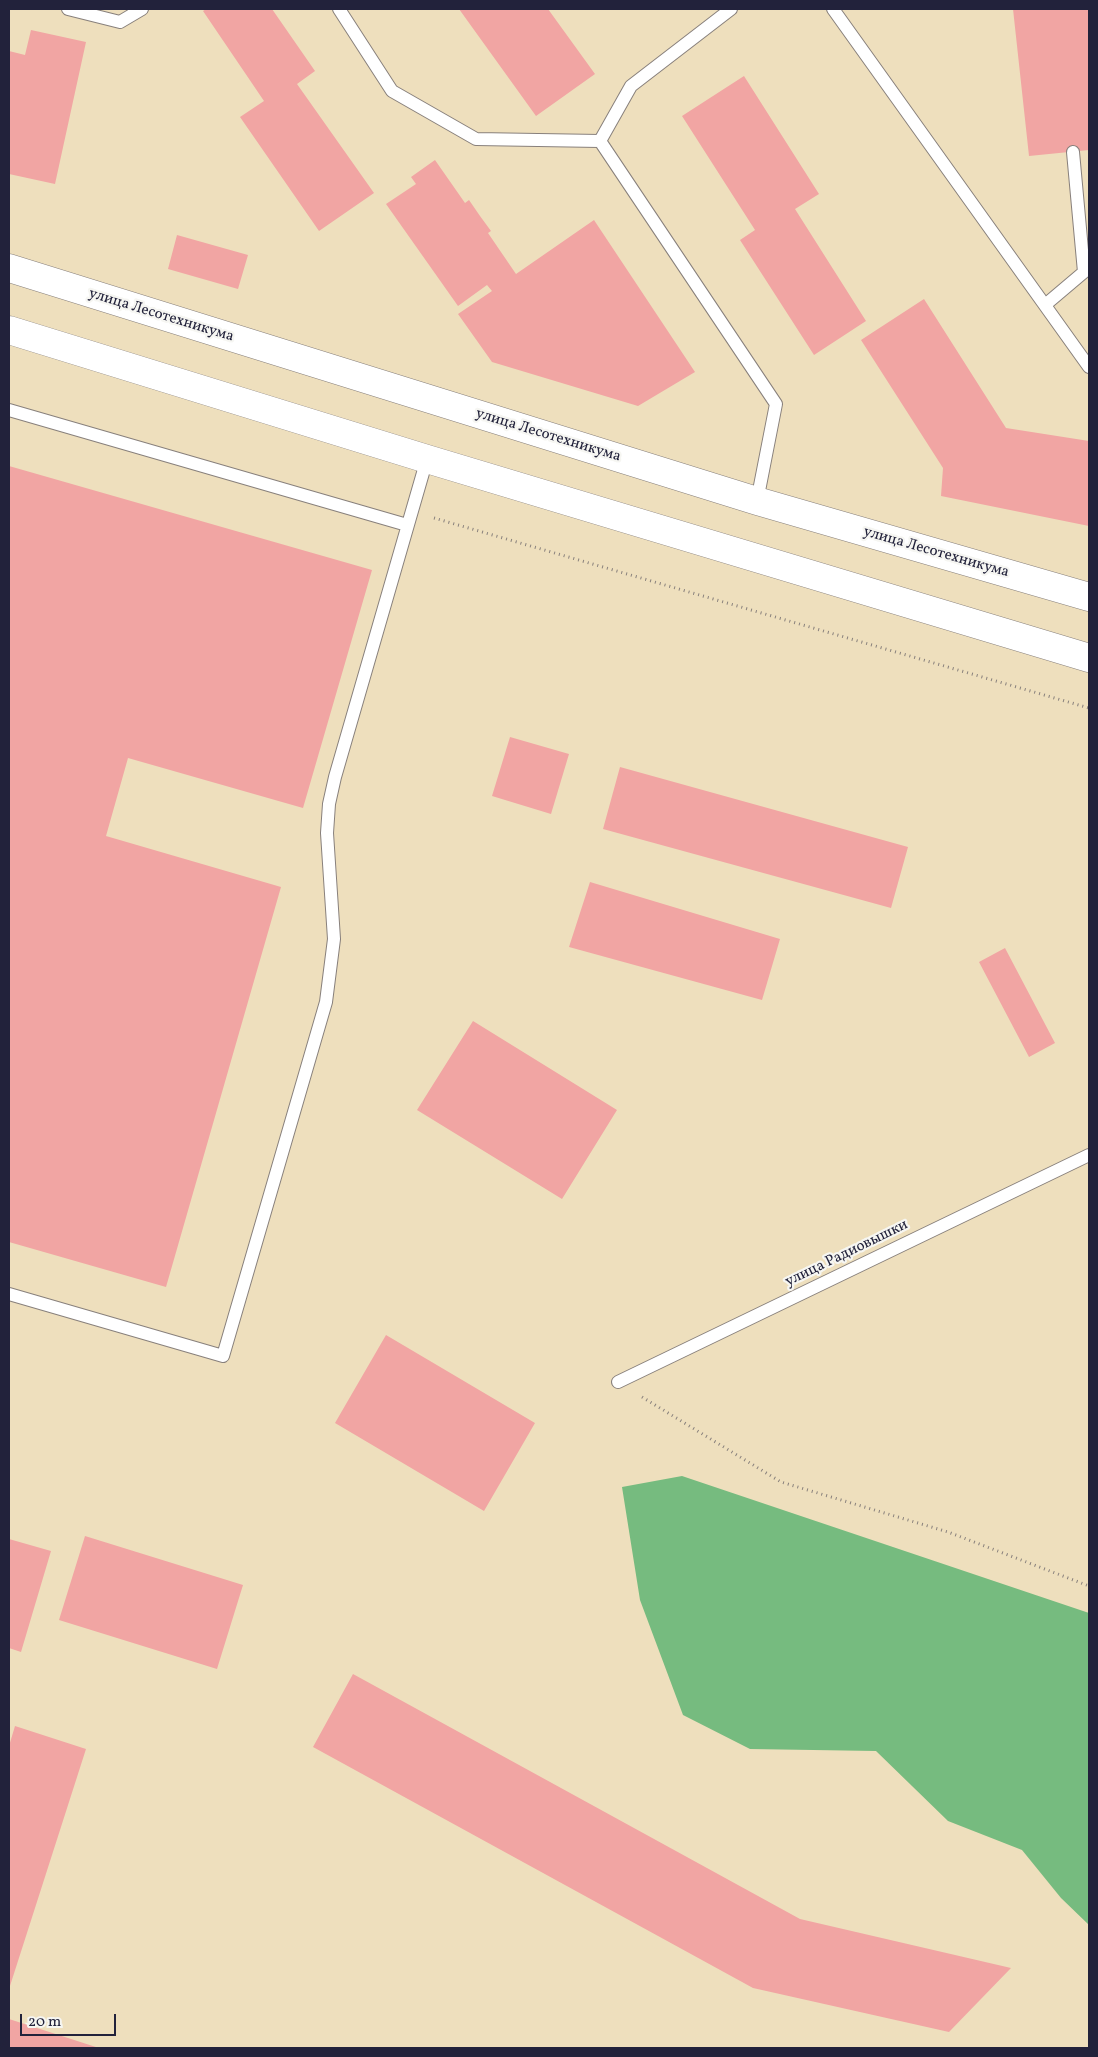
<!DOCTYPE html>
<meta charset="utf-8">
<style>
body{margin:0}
#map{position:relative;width:1098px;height:2057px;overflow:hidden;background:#eedfbd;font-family:Vollkorn,serif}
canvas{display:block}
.frame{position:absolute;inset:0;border:10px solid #22223b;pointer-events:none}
.scale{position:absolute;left:20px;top:2014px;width:96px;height:22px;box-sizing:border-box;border:2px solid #22223b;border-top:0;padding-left:6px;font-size:15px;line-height:18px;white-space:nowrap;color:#22223b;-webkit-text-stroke:4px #f6f6f2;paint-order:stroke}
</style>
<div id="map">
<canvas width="1098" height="2057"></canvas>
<div class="frame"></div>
<div class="scale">20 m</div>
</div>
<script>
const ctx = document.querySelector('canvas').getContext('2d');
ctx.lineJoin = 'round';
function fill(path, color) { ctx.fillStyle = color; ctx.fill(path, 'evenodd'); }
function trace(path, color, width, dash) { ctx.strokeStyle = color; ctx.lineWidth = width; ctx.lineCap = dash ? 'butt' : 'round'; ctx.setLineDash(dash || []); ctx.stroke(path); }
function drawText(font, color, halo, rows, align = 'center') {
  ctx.font = font + ' Vollkorn,serif'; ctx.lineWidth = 4.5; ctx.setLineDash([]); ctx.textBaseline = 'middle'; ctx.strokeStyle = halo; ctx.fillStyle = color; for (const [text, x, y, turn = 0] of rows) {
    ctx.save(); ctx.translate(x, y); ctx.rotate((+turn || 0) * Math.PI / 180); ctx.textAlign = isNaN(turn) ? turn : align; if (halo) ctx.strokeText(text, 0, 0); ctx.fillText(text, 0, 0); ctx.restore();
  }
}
fill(new Path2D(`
 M682,1476L1089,1613V1925L1061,1898L1022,1850L948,1821L876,1751L750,1749L683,1715L640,1600L622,1487Z`), '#76bb7f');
fill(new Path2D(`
 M206,9H272L315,71L297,84L374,193L319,231L240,117L264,101L203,11Z
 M459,9H548L595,74L536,116Z
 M1013,9H1089V150L1029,156Z
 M31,30L86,42L55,184L9,174V51L25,55Z
 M744,76L819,194L795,209L866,321L814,355L740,240L755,230L682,116Z
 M435,160L465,203L469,200L480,216L491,231L488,233L516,274L594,220L695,372L638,406L492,362L458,314L492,291L487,285L458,306L386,204L416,184L411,177Z
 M177,235L248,255L238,289L168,269Z
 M924,299L1006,428L1089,441V526L941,496L943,468L861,340Z
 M9,466L372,570L303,808L128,758L106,836L281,887L166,1287L9,1242Z
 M510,737L569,754L551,814L492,796Z
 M620,767L908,847L891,908L603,829Z
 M590,882L780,939L762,1000L569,947Z
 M1005,948L1055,1043L1029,1057L979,962Z
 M473,1021L617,1110L562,1199L417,1110Z
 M386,1335L535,1423L484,1511L335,1423Z
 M85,1536L243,1585L217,1669L59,1620Z
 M9,1539L51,1551L21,1652L9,1648Z
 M353,1674L800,1919L1011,1968L949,2032L753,1988L313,1747Z
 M15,1726L86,1749L9,1989V1746Z
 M9,2019L99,2048H9Z`), '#f1a5a3');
const lane = new Path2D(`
 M68,9L120,22L142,9
 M339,9L392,91L476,139L600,141
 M731,9L631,86L600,141L776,404L757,501
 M833,9L1089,367
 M1045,305L1084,272L1073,152
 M9,410L407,525
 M9,1294L223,1356L326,1002L334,939L327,833L329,804L335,777L427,459
 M618,1382L1089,1155`);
const secondary = new Path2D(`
 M9,268L757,501L1089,597
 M9,330L427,459L1089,658`);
trace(lane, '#88807c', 14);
trace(secondary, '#88807c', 29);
trace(new Path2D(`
 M434,518L1089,708
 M642,1397L781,1482L948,1532L1089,1586`), '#88807c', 3, [1, 4]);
trace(lane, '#fff', 12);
trace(secondary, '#fff', 28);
drawText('15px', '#22223b', '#f6f6f2', [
 ["улица Лесотехникума",161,316,17],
 ["улица Лесотехникума",548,436,17],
 ["улица Лесотехникума",936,553,16],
 ["улица Радиовышки",847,1254,-26]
]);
</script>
